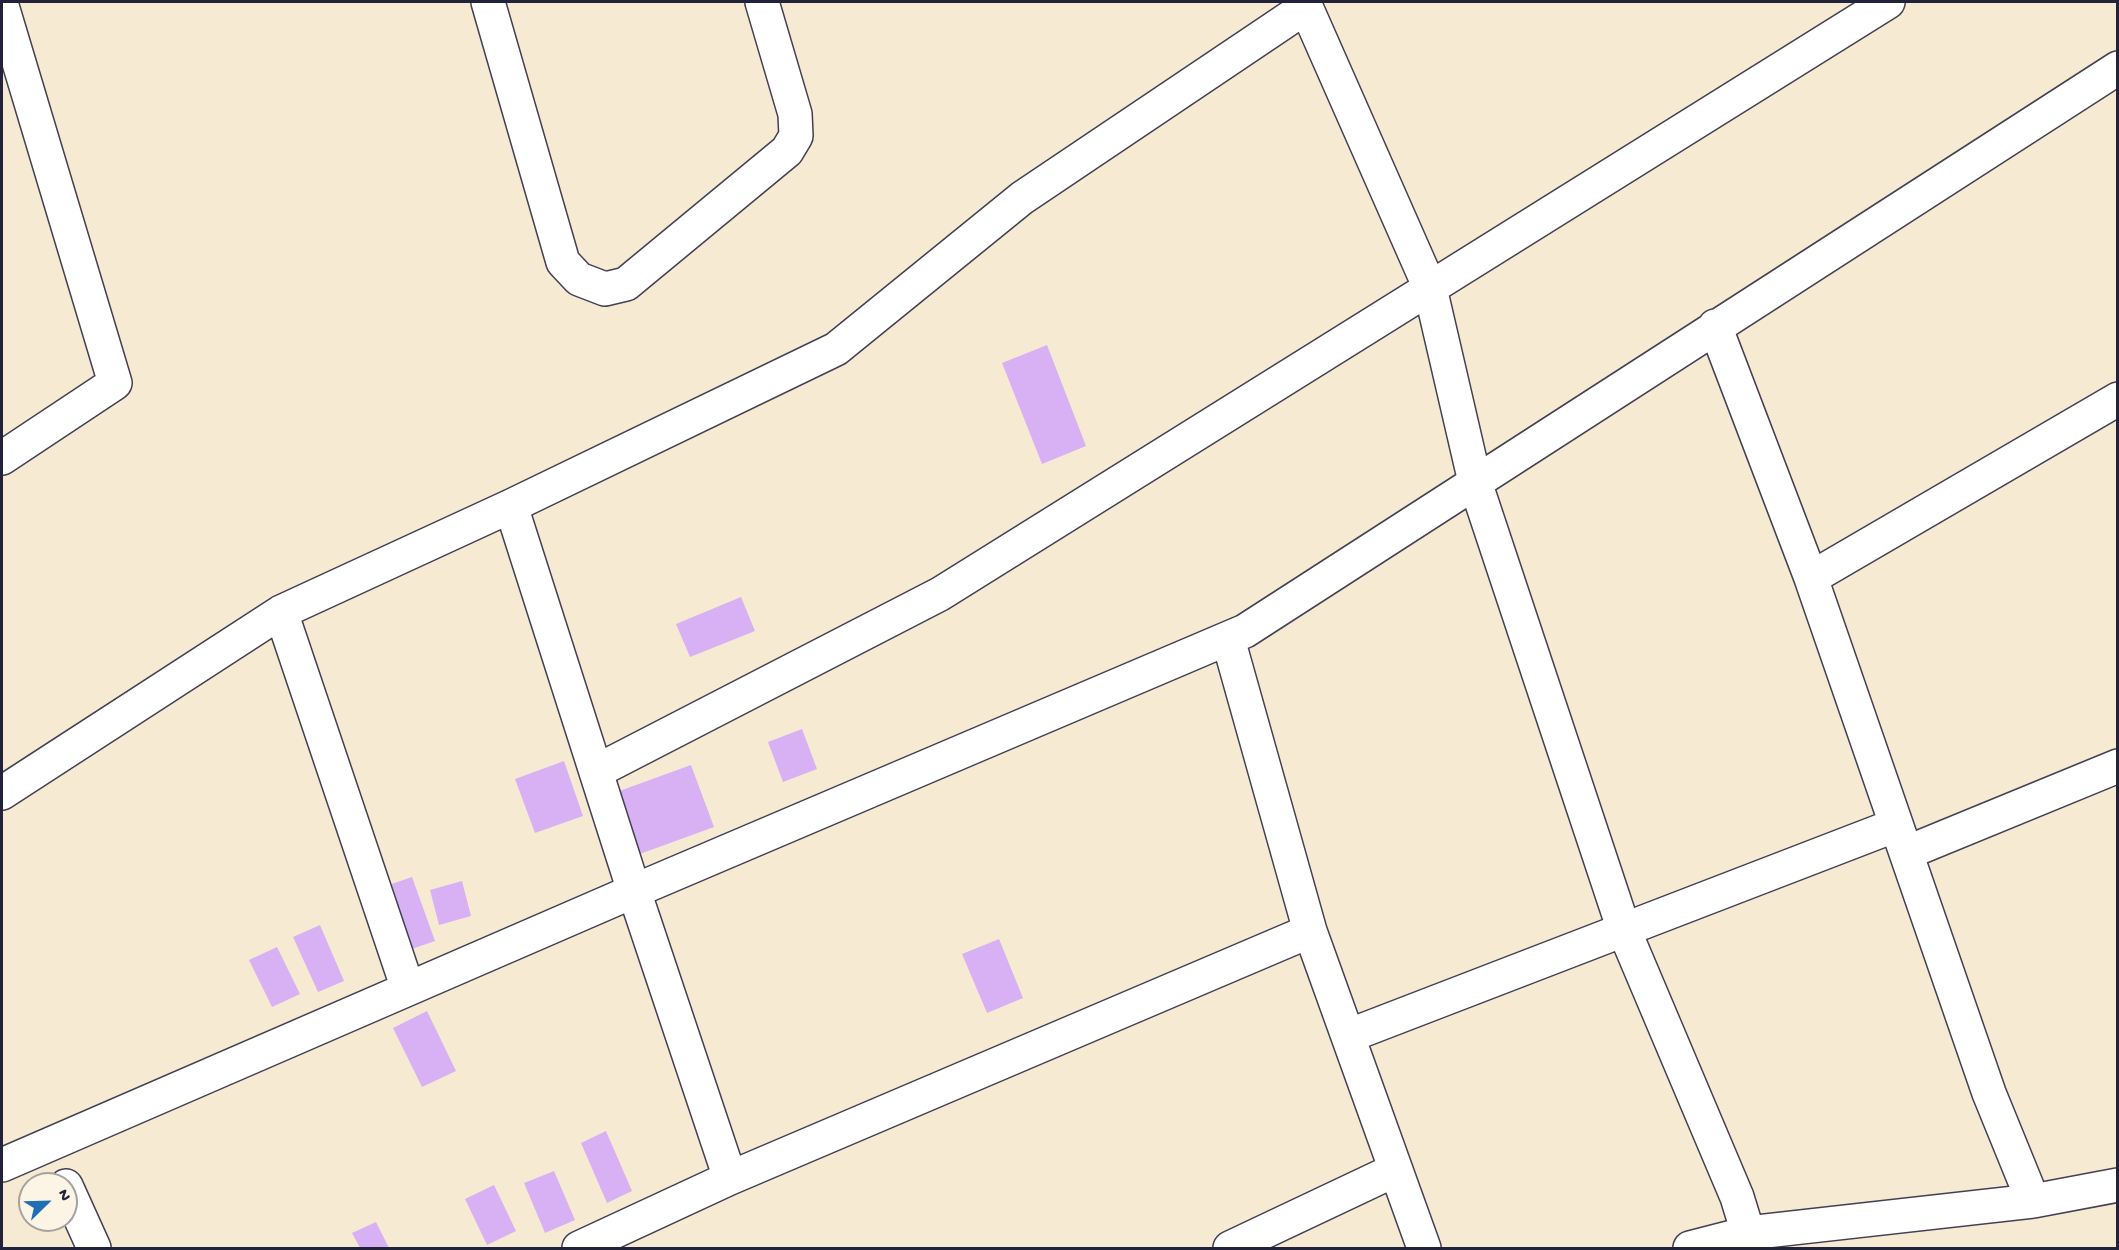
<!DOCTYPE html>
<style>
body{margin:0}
#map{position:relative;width:2119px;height:1250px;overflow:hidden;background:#f6ead2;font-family:"Gochi Hand",sans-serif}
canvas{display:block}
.frame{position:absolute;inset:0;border:3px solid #22223b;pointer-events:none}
.north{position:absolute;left:18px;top:1172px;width:60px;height:60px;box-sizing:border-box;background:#fcf5e5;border:2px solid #a5a1a1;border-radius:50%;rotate:67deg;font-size:16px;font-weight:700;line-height:24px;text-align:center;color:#22223b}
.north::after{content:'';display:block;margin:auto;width:21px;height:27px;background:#1f6fb2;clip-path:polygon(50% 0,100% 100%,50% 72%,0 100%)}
</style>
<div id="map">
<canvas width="2119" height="1250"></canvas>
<div class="frame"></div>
<div class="north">N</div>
</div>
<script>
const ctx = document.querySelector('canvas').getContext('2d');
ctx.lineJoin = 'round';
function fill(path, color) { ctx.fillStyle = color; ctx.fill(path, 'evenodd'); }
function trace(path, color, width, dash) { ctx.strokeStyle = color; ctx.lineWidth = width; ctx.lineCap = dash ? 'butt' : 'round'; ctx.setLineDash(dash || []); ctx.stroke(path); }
fill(new Path2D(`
 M1047,345L1086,446L1042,464L1002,363Z
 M741,597L755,631L690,657L676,624Z
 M802,729L817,769L783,782L768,742Z
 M564,761L583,816L535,833L515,779Z
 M691,765L714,827L637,855L614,793Z
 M412,877L435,941L403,952L380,888Z
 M462,881L471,916L439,925L430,890Z
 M320,925L344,981L318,992L293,937Z
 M999,939L1023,998L987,1013L962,954Z
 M277,947L300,994L272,1007L249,960Z
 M427,1011L456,1071L422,1087L393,1028Z
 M606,1131L632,1191L607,1203L581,1143Z
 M554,1171L575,1220L545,1233L524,1183Z
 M494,1185L516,1231L487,1245L465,1199Z
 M376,1222L389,1248H360L352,1233Z`), '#d8b1f5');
const minor = new Path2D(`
 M488,2L563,262L579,279L605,289L626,284L787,151L796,136L795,114L762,2
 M2,6L115,383L2,458
 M1715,326L1811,578L1989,1093L2033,1201
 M511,506L634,891L730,1178
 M1811,578L2118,399
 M281,612L408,989
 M1228,639L1310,931L1424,1248
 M597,771L940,594L1888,2
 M2,793L281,612L511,506L836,349L1022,198L1306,7L1430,288L1475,482L1624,930L1737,1197L1748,1233
 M1906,853L2118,766
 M1348,1036L1896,825
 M2,1165L634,891L1245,631L2118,68
 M66,1186L94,1248
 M579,1248L730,1178L1310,931
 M1230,1248L1395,1170
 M1690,1248L1748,1233L2033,1201L2118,1185`);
trace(minor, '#424052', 36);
trace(minor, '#fff', 33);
</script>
